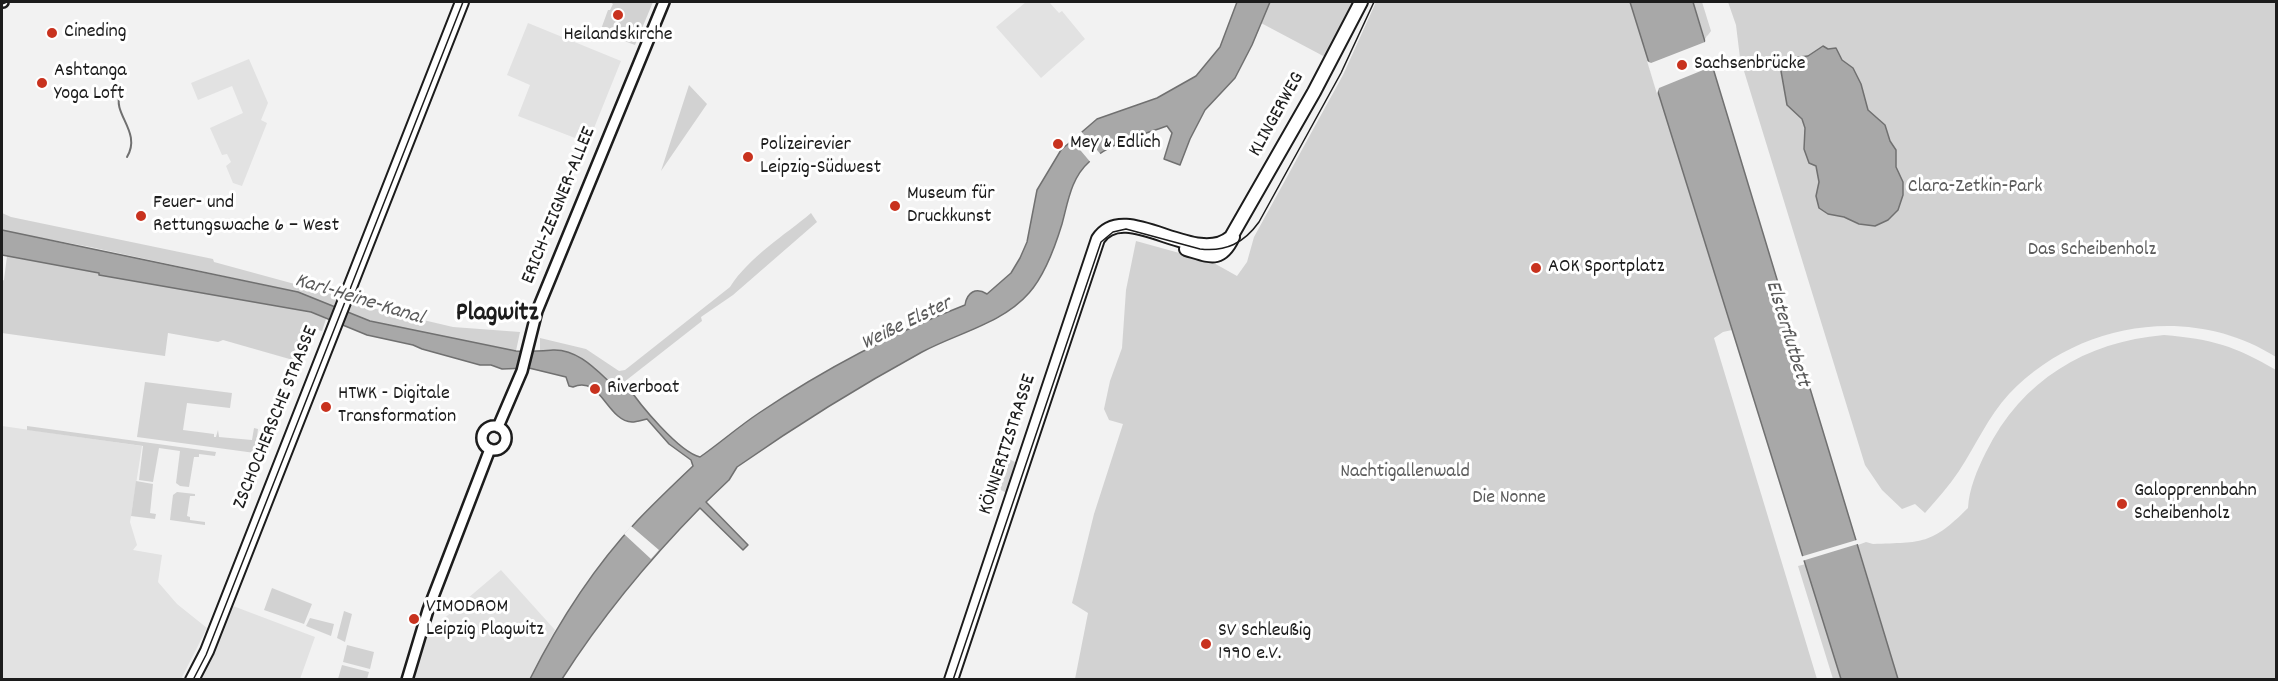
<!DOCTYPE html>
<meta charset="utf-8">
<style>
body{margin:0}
#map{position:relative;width:2278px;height:681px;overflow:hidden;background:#f2f2f2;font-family:Dekko,sans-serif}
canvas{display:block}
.frame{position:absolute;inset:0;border:3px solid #1c1c1c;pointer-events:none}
</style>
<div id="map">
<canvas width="2278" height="681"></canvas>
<div class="frame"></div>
</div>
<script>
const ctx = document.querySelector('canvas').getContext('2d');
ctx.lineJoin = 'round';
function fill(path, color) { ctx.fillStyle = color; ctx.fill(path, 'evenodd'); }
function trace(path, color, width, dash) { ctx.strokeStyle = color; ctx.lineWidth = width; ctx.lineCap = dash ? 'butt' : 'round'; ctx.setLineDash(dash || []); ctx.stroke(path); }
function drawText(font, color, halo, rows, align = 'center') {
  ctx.font = font + ' Dekko,sans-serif'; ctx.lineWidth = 6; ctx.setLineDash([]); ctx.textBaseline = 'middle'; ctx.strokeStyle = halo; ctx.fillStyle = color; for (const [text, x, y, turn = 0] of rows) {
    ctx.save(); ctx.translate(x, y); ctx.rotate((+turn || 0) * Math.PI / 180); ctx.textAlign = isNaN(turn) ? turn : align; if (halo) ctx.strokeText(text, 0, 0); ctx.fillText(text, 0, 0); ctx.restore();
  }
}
fill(new Path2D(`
 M1026,2H1049L1059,13L1062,11L1085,39L1041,78L996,27Z
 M528,23L621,61L588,143L518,116L530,85L507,75Z
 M249,59L268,103L261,120L267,123L242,186L233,183L226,166L231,162L227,154L222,155L210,128L243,113L232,86L198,100L191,83Z
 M2,426L142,446L130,522L137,545L133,550L162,555L158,582L177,604L207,628L181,679H2Z
 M501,570L555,630L530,679L414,680L428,632Z
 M233,606L315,637L300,679H201Z`), '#e2e2e2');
fill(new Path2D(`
 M610,2H653L635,45L600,32L608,10H610L613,4Z
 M1270,2H1355L1327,58L1261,23Z
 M1376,2H1630L1732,330L1723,332L1714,338L1817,679H1075L1088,613L1072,603L1094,514L1123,424L1109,420L1104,409L1110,381L1122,348L1126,290L1136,241L1212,262L1237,276L1247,262L1254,237L1343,75Z
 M1693,2H1702L1711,31L1705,39Z
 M1728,2H2276V357C2191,303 2077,322 2009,394C1988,417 1976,445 1959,471C1949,486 1937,499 1925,513L1915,504L1902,509L1882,490L1865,465L1740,58L1736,25Z
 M689,85L707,104L661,171Z
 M2,213L11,217L213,259L214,262L335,295L334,299L453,327L520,332L516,351L370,321L298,292L90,247L4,231L2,230Z
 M811,213L817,222L733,295L701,317L702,321L619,386L615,387C591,366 577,347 540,352V338L586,349L619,371L625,370L730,287C749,257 785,235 811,213Z
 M7,256L311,312L326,319L322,331L314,329L311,333L304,331L294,355L302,359L300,362L223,340L218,342L168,333L165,356L2,333V281L4,280Z
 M2164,335C2212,339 2235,346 2276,370V679H1898L1858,545L1866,542L1873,544C1923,542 1931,545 1968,508C1969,489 1977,470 1986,452C2022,380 2085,342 2164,335Z
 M145,382L232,393L230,408L187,403L183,430L214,434V437H216L218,430L219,437L252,440L254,428L258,429L255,453L137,437Z
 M27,426L216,452L215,456L199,454V457H194L189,487L180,486L176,483L180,451L159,448L153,482L139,480L143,446L27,430Z
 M1005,457L1015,462L1007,493L986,483Z
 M136,481L153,484L150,513L156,514L155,519L131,516Z
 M177,492L195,494V496H190L187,516L190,517V520L205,522V525L170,520L173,495Z
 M1806,564L1841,679H1833L1798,566Z
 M272,588L312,604L304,624L264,610Z
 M344,611L352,614L345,642L337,638Z
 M310,618L334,624L331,636L306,626Z
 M347,645L374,652L370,669L343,662Z
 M342,665L369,672L367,679H338Z`), '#d2d2d2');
const water = new Path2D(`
 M1237,2H1270L1252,45L1235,78L1205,110L1190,139L1180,165L1164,159L1172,133L1167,126C1141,135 1110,143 1089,162C1071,178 1068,202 1062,224C1055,247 1045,275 1029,293C1002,324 957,333 922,352C858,387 797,425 737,467L729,480L706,502L748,545L743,550L700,508C647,562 603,615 562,679H530C558,623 594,567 637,521C655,502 674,484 693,466L691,460L669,444L647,419C642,420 637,422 632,422C607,421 601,375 573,387L569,386L566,377L529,368L502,369L491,365H480L422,349L413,345L367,335L311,312L99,275V273L2,255V230L298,292L370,321L516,351C529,352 540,351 553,350C579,349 598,372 615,387L627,385C639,404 679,452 700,457C720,443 738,427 759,413C823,370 893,333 965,305C967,292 976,287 987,294L1011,273L1020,258L1027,242L1037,190L1061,150L1097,119L1157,98L1196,76L1220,47Z
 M1630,2H1693L1898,679H1841Z
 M1823,46L1828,49L1836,48L1842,60L1853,68L1861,84L1868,110L1885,125L1890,141L1896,150V167L1903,182V195L1898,210L1888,220L1875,226L1859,224L1844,217L1828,214L1819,208L1816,196L1819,182L1816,166L1809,163L1804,149L1805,128L1802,119L1787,105L1781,71L1787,66L1791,58L1808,56Z`);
fill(water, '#a8a8a8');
trace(water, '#707070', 1.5);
fill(new Path2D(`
 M1707,35L1717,68L1713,66L1659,88L1657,94L1647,61L1651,63L1705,42Z
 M1080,130L1103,157L1092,164L1070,138Z
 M631,526L659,550L651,559L624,534Z
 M1860,539L1861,543L1802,561L1800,557Z`), '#f2f2f2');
trace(new Path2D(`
 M120,94C112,114 142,132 127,157`), '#707070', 2);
const minor = new Path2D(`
 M2,2H3
 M482 438a12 12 0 1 1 24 0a12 12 0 1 1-24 0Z
 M498,427L522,371L537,311L664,2
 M407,680L428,610L490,449`);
const major = new Path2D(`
 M1186,249C1210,256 1221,263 1233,237
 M192,680L207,651L462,2
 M951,680L1098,239C1125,198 1195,268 1231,237L1314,92L1361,2`);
trace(minor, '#1c1c1c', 14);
trace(major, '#1c1c1c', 16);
trace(minor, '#fff', 9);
trace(major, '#fff', 12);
trace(new Path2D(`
 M2,4L7,2
 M193,680L206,655L463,2
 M953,680L1101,242L1113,232L1126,229L1200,249C1226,252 1244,243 1259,222L1341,73L1374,2`), '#1c1c1c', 1.5);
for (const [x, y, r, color] of [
 [618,15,6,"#c8321e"],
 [52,33,6,"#c8321e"],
 [1682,65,6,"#c8321e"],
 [42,83,6,"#c8321e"],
 [1058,144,6,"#c8321e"],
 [748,157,6,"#c8321e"],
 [895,206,6,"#c8321e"],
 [141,216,6,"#c8321e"],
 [1536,268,6,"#c8321e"],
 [595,389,6,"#c8321e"],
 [326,407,6,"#c8321e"],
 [2122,504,6,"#c8321e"],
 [414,619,6,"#c8321e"],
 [1206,644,6,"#c8321e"]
]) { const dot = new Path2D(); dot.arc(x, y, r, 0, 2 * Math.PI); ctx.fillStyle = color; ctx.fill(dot); trace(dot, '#fff', 2); }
drawText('20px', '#1c1c1c', '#fff', [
 ["Cineding",64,33],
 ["Heilandskirche",618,36,"center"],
 ["Sachsenbrücke",1694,65],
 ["Ashtanga",54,72],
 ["Yoga Loft",54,95],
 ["Mey & Edlich",1070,144],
 ["Polizeirevier",760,146],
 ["Leipzig-Südwest",760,169],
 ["Museum für",907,195],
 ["Druckkunst",907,218],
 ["Feuer- und",153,204],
 ["Rettungswache 6 – West",153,227],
 ["AOK Sportplatz",1548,268],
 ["Riverboat",607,389],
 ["HTWK - Digitale",338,395],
 ["Transformation",338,418],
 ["Galopprennbahn",2134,492],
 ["Scheibenholz",2134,515],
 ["VIMODROM",426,608],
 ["Leipzig Plagwitz",426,631],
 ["SV Schleußig",1218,632],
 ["1990 e.V.",1218,655]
], 'left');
drawText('20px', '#1c1c1c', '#fff', [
 ["KLINGERWEG",1278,115,-61],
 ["ERICH-ZEIGNER-ALLEE",560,206,-68],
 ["ZSCHOCHERSCHE STRASSE",277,418,-68],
 ["KÖNNERITZSTRASSE",1009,445,-72]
]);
drawText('20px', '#5c5c5c', '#fff', [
 ["Clara-Zetkin-Park",1975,188],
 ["Das Scheibenholz",2092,251],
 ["Nachtigallenwald",1405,473],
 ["Die Nonne",1509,499]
]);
drawText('italic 21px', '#5b5b5b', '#fff', [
 ["Karl-Heine-Kanal",359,301,17],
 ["Weiße Elster",907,325,-26],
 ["Elsterflutbett",1786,334,73]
]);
drawText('bold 26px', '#1c1c1c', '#fff', [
 ["Plagwitz",497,315]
]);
</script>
